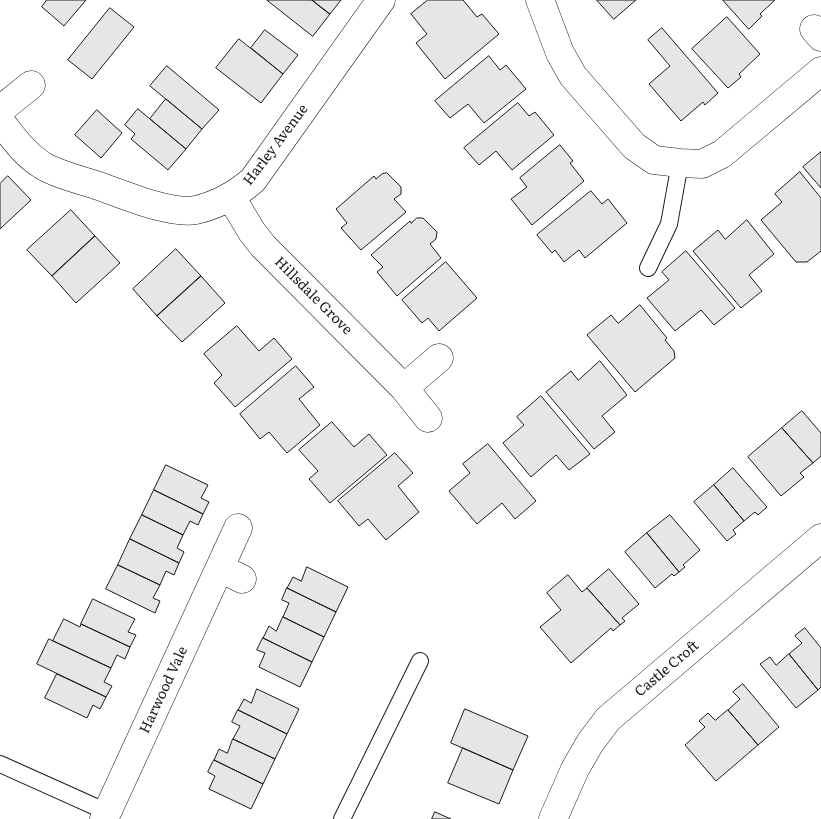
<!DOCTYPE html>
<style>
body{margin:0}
canvas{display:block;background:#fff}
</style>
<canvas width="821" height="819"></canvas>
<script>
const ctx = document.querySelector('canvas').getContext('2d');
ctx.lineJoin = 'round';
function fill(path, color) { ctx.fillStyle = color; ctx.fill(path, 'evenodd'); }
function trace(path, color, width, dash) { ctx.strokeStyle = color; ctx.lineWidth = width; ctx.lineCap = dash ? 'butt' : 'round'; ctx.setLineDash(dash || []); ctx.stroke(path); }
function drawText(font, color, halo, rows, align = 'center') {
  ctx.font = font + ' Literata,serif'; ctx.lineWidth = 4; ctx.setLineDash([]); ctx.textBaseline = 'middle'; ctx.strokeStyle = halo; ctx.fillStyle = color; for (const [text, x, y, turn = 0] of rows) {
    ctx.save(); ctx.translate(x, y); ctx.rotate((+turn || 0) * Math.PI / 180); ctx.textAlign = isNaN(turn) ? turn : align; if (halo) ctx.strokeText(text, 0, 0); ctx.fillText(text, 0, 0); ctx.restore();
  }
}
const building = new Path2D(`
 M47,0H86L64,26L42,7Z
 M267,0H312L330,14L313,36Z
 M312,0H341L330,14Z
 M428,0H463L477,17L482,14L499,34L445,79L416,43L427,34L411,14Z
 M597,0H636L614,19Z
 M723,0H775L760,14L762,16L749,29Z
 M110,8L134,27L92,79L68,60Z
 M727,17L760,54L739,74L741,77L728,88L692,49Z
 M662,28L718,93L705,105L703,102L681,121L649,84L670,66L648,40Z
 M265,30L298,55L283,74L251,48Z
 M239,39L283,74L261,103L216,68Z
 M489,56L500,70L506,65L526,89L484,123L468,104L450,118L435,101Z
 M167,66L219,110L202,129L150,86Z
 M166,99L202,129L186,149L150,119Z
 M518,103L529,116L535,112L554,135L512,170L496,151L479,165L464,148Z
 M138,109L186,149L168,170L131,139L135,134L125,125Z
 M97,110L122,133L101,158L75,135Z
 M560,145L573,161L570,163L584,181L532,225L511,199L527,187L520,178Z
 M821,152V188L803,167Z
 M800,172L821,198V251L807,262H796L761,220L782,202L775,194Z
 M387,173L401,187V194L394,199L406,212L361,250L341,228L347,223L336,209L374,176L376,179L382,174Z
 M8,176L31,200L0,229V184Z
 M591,191L602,204L608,199L627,223L585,258L579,250L564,262L555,250L552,253L537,235Z
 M71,210L95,236L52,276L27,250Z
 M417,218H423L437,232L436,239L430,244L441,258L397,296L377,272L383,267L371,255L410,221L411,223Z
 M747,220L774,254L749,275L762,291L741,308L693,251L718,230L725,239Z
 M95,236L120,263L76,303L52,276Z
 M176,249L201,276L157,316L133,289Z
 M686,251L735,308L714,325L701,310L675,331L647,298L669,280L662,272Z
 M446,262L477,298L439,331L428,318L422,323L402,300Z
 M201,276L225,303L182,342L157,316Z
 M640,305L667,338L665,340L674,351L675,358L635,392L587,335L611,315L618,323Z
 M237,326L259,351L274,338L292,359L235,407L214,383L222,375L204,354Z
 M600,361L627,395L602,416L615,432L594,449L546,392L571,371L578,380Z
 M296,366L314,387L299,399L320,425L287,453L269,432L260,439L240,414Z
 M541,396L590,454L569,470L556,455L531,477L503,443L524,425L517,417Z
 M802,411L821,433V456L813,463L782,428Z
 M332,422L354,447L369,434L387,455L330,503L309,479L318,471L299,450Z
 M782,428L813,463L800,473L804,477L781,496L748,457Z
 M488,444L536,501L515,519L502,503L477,524L449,491L470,473L463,464Z
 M395,453L413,473L398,486L419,512L386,540L368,519L359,526L338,501Z
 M166,465L208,485L201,498L209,502L203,514L154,490Z
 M733,468L767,507L758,515L755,512L744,521L714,485Z
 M714,485L744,521L733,530L736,534L727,541L694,502Z
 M154,490L203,514L198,525L190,521L183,535L142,515Z
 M142,515L183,535L177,548L184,552L179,563L130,539Z
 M670,515L700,550L683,565L685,567L679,572L647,533Z
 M647,533L679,572L674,576L672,574L655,588L625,552Z
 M130,539L179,563L174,575L166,571L160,585L118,565Z
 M118,565L160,585L153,598L160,601L155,613L106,589Z
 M307,567L348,587L336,612L287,588L293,577L301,581Z
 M609,569L639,604L622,618L625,621L620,625L587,588Z
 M568,575L582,592L587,588L620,625L613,631L611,628L571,663L540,627L561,610L547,593Z
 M287,588L336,612L324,637L283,617L289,603L282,600Z
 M93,599L135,619L128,632L136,635L130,647L81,624Z
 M283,617L324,637L312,662L263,638L269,626L276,631Z
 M64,619L80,627L81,624L130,647L125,659L117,655L111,668L53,641Z
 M805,628L821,648V687L818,690L789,654L802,643L795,636Z
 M263,638L312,662L300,687L259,667L265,653L257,650Z
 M49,639L111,668L104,682L112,686L106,697L37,664Z
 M789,654L818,690L796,708L760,664L770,657L776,665Z
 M57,674L106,697L100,709L93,705L87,718L45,698Z
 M743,684L779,727L758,745L728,710L740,699L733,692Z
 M257,689L299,709L287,734L238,710L244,699L251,703Z
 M465,709L528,736L513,770L451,743Z
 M238,710L287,734L275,759L233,739L240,726L232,722Z
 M728,710L758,745L716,781L685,745L705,727L699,721L708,713L715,720Z
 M233,739L275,759L263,784L214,760L219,749L227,753Z
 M463,748L513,770L499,804L448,783Z
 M214,760L263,784L251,809L209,789L215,776L208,772Z
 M435,812L451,819H432Z`);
fill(building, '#e6e6e6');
trace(building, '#1a1a1a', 1);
const service = new Path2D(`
 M648,268L669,224L680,163
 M0,764L107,812
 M342,819L420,661`);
const minor = new Path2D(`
 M540,0L560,53L573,76L634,146L654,160L680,163L702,164L722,154L821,71
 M814,29L821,37
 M0,110L31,85
 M0,121C13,137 24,154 42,165C55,174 81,180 96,185C122,194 170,215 196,210C217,205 237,194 253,180L381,0
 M231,197L252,232L263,246L404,388L428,418
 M404,388L439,358
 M220,568L242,579
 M104,819L238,528
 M553,819L575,769L590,743L608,719L821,538`);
trace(service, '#1a1a1a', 18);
trace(minor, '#1a1a1a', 29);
trace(service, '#fff', 16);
trace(minor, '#fff', 28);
drawText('14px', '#1a1a1a', '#fff', [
 ["Harley Avenue",276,145,-53],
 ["Hillsdale Grove",313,296,45],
 ["Castle Croft",667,669,-40],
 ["Harwood Vale",164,690,-65]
]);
</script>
